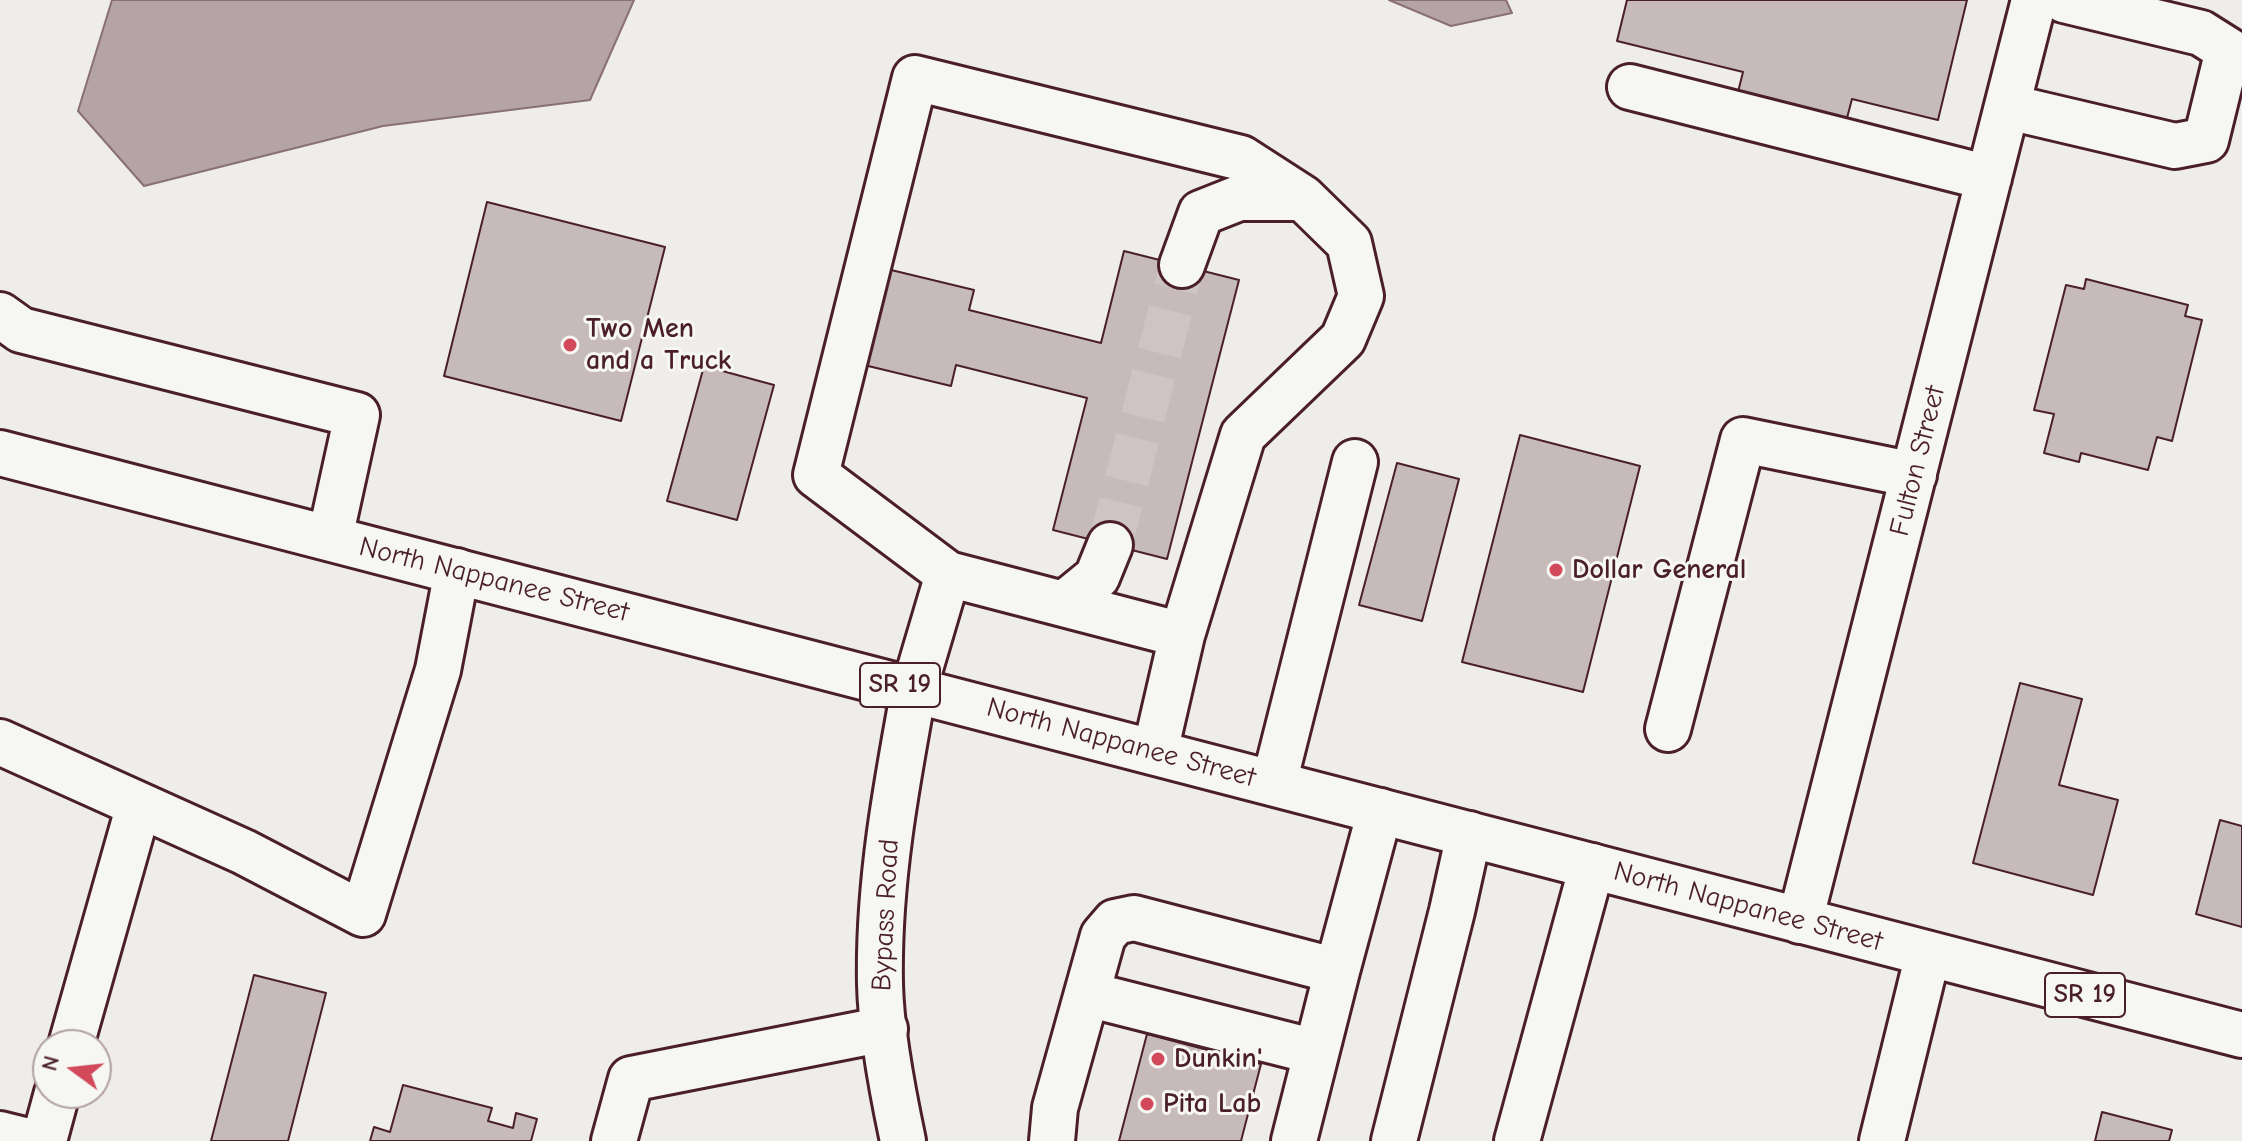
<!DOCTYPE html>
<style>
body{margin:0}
#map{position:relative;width:2242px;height:1141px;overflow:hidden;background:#efedea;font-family:"Comic Neue",sans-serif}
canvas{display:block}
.north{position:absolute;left:32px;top:1029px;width:80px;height:80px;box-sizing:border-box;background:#f6f6f2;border:2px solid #b1a0a2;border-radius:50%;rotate:285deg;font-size:22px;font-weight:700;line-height:32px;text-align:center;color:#4a1f2b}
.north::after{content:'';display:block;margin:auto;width:28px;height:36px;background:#d1495b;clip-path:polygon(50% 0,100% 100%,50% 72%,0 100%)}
</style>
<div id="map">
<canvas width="2242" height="1141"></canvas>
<div class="north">N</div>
</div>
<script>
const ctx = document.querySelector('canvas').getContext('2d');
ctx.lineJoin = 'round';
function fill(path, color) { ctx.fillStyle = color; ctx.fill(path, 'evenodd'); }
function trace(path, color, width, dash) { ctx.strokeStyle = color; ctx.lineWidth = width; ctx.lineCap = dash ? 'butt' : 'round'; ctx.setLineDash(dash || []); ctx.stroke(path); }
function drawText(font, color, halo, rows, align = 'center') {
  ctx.font = font + ' "Comic Neue",sans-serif'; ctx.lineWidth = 6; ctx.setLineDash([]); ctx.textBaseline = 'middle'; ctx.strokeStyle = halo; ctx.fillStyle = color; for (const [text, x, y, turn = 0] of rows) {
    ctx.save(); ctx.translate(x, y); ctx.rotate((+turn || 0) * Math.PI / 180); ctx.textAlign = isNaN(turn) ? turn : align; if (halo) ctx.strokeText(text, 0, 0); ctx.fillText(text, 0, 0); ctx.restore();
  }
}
const water = new Path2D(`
 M112,0H634L590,100L383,126L144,186L78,111Z
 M1389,0H1506L1512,13L1451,26Z`);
fill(water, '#b4a4a5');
trace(water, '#8a6f74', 2);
const building = new Path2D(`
 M1627,0H1967L1938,120L1852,99L1847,118L1738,92L1743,72L1617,41Z
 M487,202L665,247L621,421L444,376Z
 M1124,251L1239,280L1167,559L1053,530L1087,398L956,365L951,386L864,365L887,269L974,290L969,310L1101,343Z
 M2086,279L2188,305L2185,316L2202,320L2172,441L2157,437L2148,470L2081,453L2079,462L2044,453L2054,414L2034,410L2066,285L2084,289Z
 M704,366L774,385L737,520L667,501Z
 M1520,435L1640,466L1583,692L1462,662Z
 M1397,463L1459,479L1422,621L1359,605Z
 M2020,683L2082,699L2059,785L2118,800L2093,895L1973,863Z
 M2220,820L2242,826V927L2196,914Z
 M254,975L326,993L288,1141H211Z
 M1147,1034L1261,1064L1241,1141H1119Z
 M403,1085L492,1108L488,1121L513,1128L516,1113L537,1119L531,1141H370L374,1127L390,1132Z
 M2102,1112L2172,1130L2169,1141H2095Z`);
fill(building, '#c6babb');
trace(building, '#4a1f2b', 2);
trace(new Path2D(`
 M1110,545L1182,265`), '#cec4c4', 44, [44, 22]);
const minor = new Path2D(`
 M1630,87L1989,178
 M2009,107L2175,146L2206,140L2228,50L2201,33L2064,0
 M0,315L21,330L357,415L330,538
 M948,574L816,475L915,78L1241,158L1303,198
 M1064,604L1097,577L1110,545
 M914,689L948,574L1182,635
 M1668,729L1743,440L1914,475
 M0,742L244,852L363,914L438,670L457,571
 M1155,752L1182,635L1243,435L1343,339L1361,296L1349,243L1303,198H1239L1201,213L1182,265
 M1274,783L1355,462
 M1800,921L2034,0
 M1087,994L1316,1052
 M71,1045L139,805
 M0,1134L28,1141
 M44,1141L57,1093
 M614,1141L631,1079L885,1029
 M1052,1141L1055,1108L1103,936L1115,922L1134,918L1337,971L1380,811
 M1294,1141L1337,971
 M1394,1141L1452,911L1469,834
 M1517,1141L1592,866
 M1882,1141L1928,954`);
const major = new Path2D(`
 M0,453L2242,1035
 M903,1141C893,1094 881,1032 880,984C878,884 896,787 914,689`);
trace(minor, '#4a1f2b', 50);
trace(major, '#4a1f2b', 50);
trace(minor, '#f6f6f2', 44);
trace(major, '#f6f6f2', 44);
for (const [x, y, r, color] of [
 [570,345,8,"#d1495b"],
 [1556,570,8,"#d1495b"],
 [1158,1059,8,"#d1495b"],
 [1147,1104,8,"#d1495b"]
]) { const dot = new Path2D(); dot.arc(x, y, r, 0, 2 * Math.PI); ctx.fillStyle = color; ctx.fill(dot); trace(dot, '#f6f6f2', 3); }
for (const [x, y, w] of [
 [900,685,80],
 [2085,995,80]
]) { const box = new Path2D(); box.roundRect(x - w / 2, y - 22, w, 44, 6); ctx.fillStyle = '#f6f6f2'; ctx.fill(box); trace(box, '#4a1f2b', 2); }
drawText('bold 26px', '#4a1f2b', null, [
 ["SR 19",900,685],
 ["SR 19",2085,995]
]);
drawText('bold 28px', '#4a1f2b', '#f6f6f2', [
 ["Two Men",586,329],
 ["and a Truck",586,361],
 ["Dollar General",1572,570],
 ["Dunkin'",1174,1059],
 ["Pita Lab",1163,1104]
], 'left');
drawText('28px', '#4a1f2b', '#f6f6f2', [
 ["Fulton Street",1918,461,-76],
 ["North Nappanee Street",494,580,14],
 ["North Nappanee Street",1121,743,15],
 ["North Nappanee Street",1748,907,15],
 ["Bypass Road",886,915,-87]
]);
</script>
